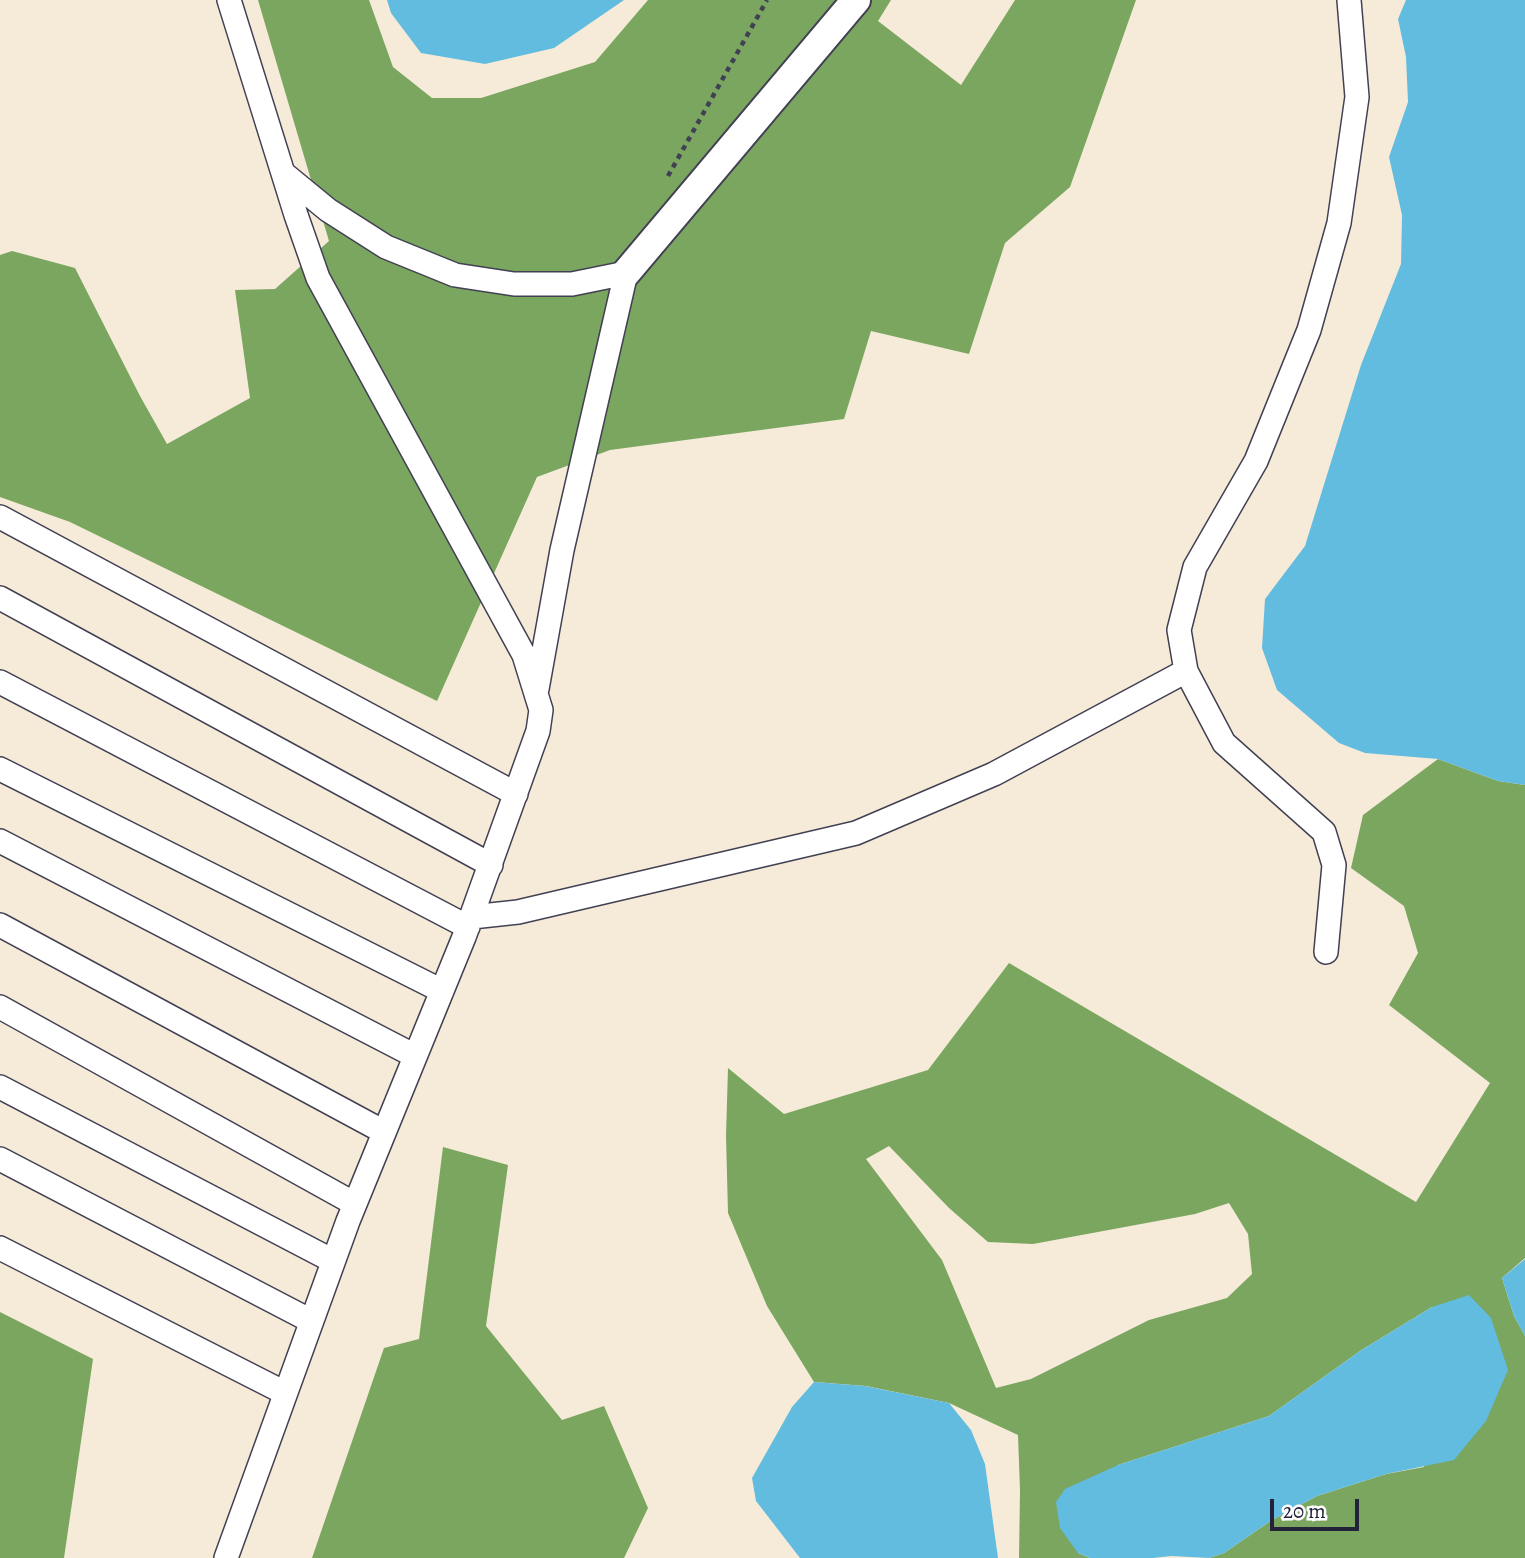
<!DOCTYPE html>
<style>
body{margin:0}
#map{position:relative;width:1525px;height:1558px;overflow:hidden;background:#f6ebd9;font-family:Alegreya,serif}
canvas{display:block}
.scale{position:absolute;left:1270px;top:1499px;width:89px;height:32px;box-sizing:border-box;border:4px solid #22223b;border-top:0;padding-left:9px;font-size:21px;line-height:24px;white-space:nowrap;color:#22223b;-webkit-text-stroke:5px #fff;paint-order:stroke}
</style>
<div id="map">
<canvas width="1525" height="1558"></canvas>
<div class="scale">20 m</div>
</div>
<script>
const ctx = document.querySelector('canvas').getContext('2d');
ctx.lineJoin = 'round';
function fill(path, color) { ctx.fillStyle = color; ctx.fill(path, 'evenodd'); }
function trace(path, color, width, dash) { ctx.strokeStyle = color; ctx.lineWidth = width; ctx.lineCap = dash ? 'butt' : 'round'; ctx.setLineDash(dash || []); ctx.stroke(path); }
fill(new Path2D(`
 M258,0H369L393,67L432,98H481L595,62L648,0H891L878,21L961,85L1015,0H1136L1070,187L1005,243L969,354L871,331L844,419L610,450L537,477L437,701L70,522L0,497V255L12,251L75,268L140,396L167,444L250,398L235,290L275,289L329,241Z
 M1438,759L1498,781L1525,785V1258L1502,1278L1514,1316L1525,1336V1558H1209L1224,1553L1272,1520L1317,1496L1386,1474L1424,1467L1432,1307L1360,1351L1269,1416L1118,1465L1078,1553L1090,1558H1019L1020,1490L1018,1435L949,1403L866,1386L814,1382L767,1306L728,1213L726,1136L728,1068L784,1114L928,1070L1009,963L1416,1202L1490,1083L1389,1005L1418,953L1404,906L1351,868L1363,815ZM889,1146L949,1208L988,1242L1033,1244L1195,1214L1229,1203L1248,1234L1252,1274L1227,1298L1149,1320L1031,1379L996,1388L942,1260L866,1159Z
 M443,1147L508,1165L486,1326L562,1420L604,1406L648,1508L624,1558H312L384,1348L419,1339Z
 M0,1312L93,1359L64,1558H0Z`), '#7aa660');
fill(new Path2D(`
 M387,0H624L554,48L485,64L421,53L391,13Z
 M1406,0H1525V785L1498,781L1438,759L1365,753L1339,743L1277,690L1262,648L1265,599L1305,546L1361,365L1401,264L1402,215L1389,157L1408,102L1406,57L1398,19Z
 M1525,1259V1336L1514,1316L1502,1278Z
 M1469,1295L1491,1318L1508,1370L1486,1421L1454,1460L1386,1474L1317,1496L1272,1520L1224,1553L1209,1558L1171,1556L1153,1558H1090L1078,1553L1060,1528L1056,1502L1065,1489L1118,1465L1269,1416L1360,1351L1432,1307Z
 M814,1382L865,1386L949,1403L971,1430L985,1464L998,1558H800L756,1501L752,1478L792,1407Z`), '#62bce0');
const minor = new Path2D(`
 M283,173L328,210L386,247L455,275L514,284H572L626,273L562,550L537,689
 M0,517L516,794
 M0,598L491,865
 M0,682L468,927
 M0,769L442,991
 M0,841L415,1056
 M472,917L518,912L856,833L994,774L1186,671
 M0,925L384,1132
 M1326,952L1334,865L1324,832L1224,743L1186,671L1179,630L1195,567L1256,461L1309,330L1339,223L1357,97L1349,0
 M0,1007L355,1204
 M0,1087L333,1261
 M0,1159L311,1321
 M0,1248L285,1393
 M226,1558L348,1221L464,937L538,731L541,710L524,655L318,278L296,215L229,0`);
const tertiary = new Path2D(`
 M626,273L856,0`);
trace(minor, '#424053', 26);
trace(tertiary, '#424053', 32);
trace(new Path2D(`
 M668,176L767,0`), '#424053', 4.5, [5, 5]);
trace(minor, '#fff', 23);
trace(tertiary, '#fff', 28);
</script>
